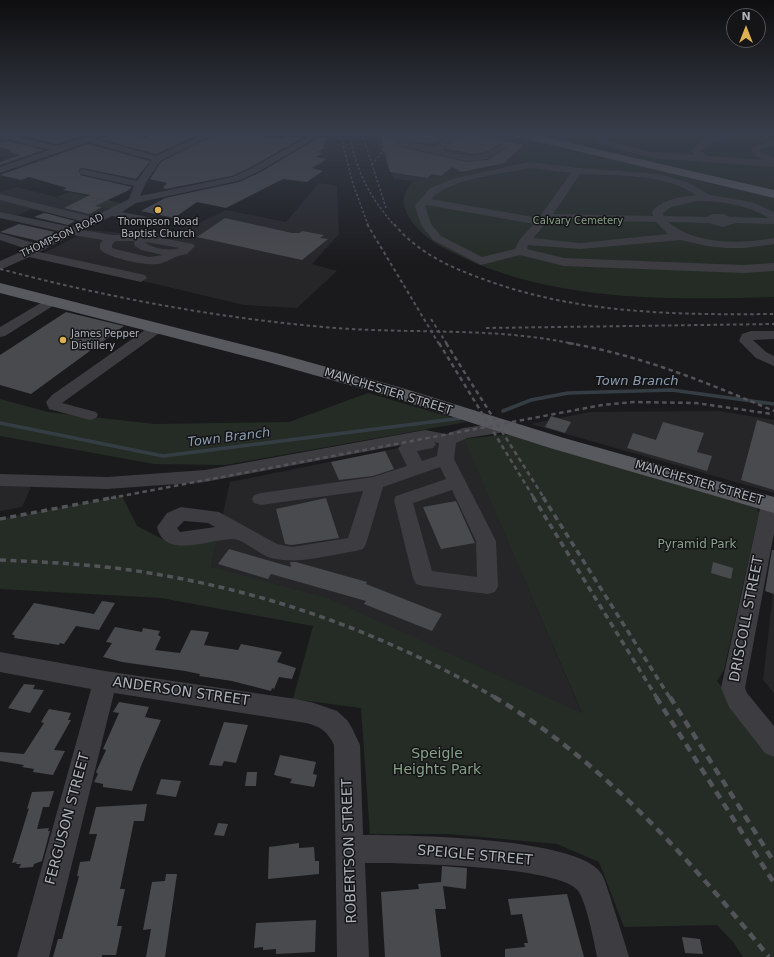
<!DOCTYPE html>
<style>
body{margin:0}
#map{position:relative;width:774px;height:957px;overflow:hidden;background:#1a1a1c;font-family:"DejaVu Sans",sans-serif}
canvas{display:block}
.north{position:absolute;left:726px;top:8px;width:40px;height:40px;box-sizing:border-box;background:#151517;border:1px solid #525458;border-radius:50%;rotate:0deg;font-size:11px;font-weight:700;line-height:16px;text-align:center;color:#aeb2ba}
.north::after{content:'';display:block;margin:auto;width:14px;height:18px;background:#ddb151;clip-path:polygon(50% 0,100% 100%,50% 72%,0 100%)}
</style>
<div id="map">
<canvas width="774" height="957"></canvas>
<div class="north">N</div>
</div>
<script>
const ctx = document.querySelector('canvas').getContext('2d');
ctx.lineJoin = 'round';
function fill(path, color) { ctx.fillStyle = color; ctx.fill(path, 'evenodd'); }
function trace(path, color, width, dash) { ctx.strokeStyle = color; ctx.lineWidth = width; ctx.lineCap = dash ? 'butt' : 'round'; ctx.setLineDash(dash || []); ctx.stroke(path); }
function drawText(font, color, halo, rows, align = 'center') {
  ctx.font = font + ' "DejaVu Sans",sans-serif'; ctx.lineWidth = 3; ctx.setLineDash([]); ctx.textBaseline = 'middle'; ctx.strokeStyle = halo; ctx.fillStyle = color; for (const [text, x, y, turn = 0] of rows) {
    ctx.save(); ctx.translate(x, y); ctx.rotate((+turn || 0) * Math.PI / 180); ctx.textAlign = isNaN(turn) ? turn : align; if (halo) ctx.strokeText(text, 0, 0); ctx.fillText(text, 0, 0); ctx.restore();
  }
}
fill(new Path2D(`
 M373,133H502L536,140L516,163L413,181L394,179Z
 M319,183L337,186L339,234L312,264L337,271L297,308L244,305L37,256L90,230L146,235L191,227L226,210L286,222Z
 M16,187L56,197L110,209L83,220L31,209L17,216L0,212V192Z
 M719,411L774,420V493L531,424L590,412Z
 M463,435L582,714L440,649L211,567L230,482Z
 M0,478H35L22,507L0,511Z
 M774,586V693L763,680Z`), '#262629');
fill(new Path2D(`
 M524,133H774V190L750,184Z
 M536,140L774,196V297C672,300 556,302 462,257C444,249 425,239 413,223C401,206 400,197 413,181L516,163Z
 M70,192L121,203L110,209L56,197Z
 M368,393L467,422L225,465L154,464L0,436V399L48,412L155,424L289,422Z
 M512,434L756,506L759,513L724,670L717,681L774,758V957H743L734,943L717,925L624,927L599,862L557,844L449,834H370L361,708L293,699L313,626L161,598L0,589V519L122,496L137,526L172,544L217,541L211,567L327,598L582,713L464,439Z`), '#252c26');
trace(new Path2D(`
 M503,411L531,400L568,393L672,390L774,404
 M0,423L163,456L462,418`), '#353d44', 3.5);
fill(new Path2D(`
 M34,133H90L58,144L22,136Z
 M112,133H129L145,138L159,133H202L156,154L100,139Z
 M218,133H245L281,139L285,137H304L251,167L232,176L166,189L163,188L167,183L150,179L161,162Z
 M380,133H395L394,138L400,147L467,162L488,160L506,148L500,144L488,151L475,154L445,149L462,133H470L523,145L504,163L462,172L452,167L441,176L432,174L427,178L390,172Z
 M406,133H450L435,144L407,141L405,137Z
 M320,137H327L323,147H326L318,152L323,153L316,157L327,159L312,168L323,171L307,182L283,179L226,208L197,202L174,218L141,211L165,198L239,182L259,173Z
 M8,141L44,150L0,165V162L20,155L9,152L12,151L0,147V143Z
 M88,144L150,161L136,179L83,168L79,169L80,175L132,187L127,191L95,206L102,207L89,214L64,208L90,195L63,190L67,188L29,177L21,180L0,175Z
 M44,213L49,214L75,221L68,225L34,217Z
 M225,218L292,233H299L302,231L324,235L320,238L328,239L302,260L197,237Z
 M19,224L55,232L52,233L55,234L39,241L0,232Z
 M66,312L124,326L31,394L0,385V355Z
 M551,416L571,422L565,433L545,427Z
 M757,420L774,425V490L741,480Z
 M663,422L704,433L697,452L712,456L707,471L627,448L633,433L656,440Z
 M385,451L394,469L373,476L339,480L331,462Z
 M326,498L339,538L292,545L285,544L276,509Z
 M456,501L475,543L441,549L423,507Z
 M229,549L291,567L290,562H296L367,582L366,584L442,614L432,631L364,604L366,601L271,574L268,579L218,564Z
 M772,550H774V594L765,591Z
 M713,562L733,568L731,579L711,573Z
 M102,601L115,603L99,630L76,626L64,644L60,643L59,645L14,638L15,636L12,634L34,603L94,614Z
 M115,627L142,632L143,628L160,631L158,635L161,637L155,650L180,653L191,630L209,632L204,645L238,650L241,644L282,652L277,662L296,668L292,679L279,677L274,689L272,688L271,691L232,681L199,676L200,674L185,671L122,662L103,657L112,643L106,642Z
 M24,684L35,685L33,689L44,690L30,713L8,708Z
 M119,702L149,707L145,717L161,720L141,766L132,791L103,787V784L94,782L98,774L96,772L106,750L103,749L119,713L113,712Z
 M49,709L71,713L68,720H71L54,750L65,751L53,775L33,772L34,769L22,767L24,765L0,761V752L24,754L44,723L41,722Z
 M224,722L248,725L236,763L224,761L222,766L209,765Z
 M280,755L316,762L313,774L317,775L314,787L290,783L292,779L274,775Z
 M247,772H257L256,786H245Z
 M161,779L181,781L176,797L156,794Z
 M54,791L49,807H43L37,829L49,828L48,831H50L42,861L34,864L33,867L19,868L21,864H16L17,862L12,863L29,808L27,809L32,792Z
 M147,804L144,821H134L120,889H125L117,926H122L116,955H102V957H53L58,939H62L79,876H77L80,862L90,861L97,834H89L96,807Z
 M218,823L228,824L224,836L214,835Z
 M299,843V848L314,847L315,861H319V874L268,879L269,847Z
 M442,866L467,868L466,889L443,886L446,909H435L441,957H385L381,892L419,889L418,884L441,882Z
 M166,874H177L165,957H146L151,929L143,930L152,882L165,881Z
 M567,894L584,957H505V949L525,947L524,943H528L522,914L511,915L508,899Z
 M316,920L315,952L276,954V949L263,950V947L254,948L256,923Z
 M682,937L700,939L703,954L685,953Z`), '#494a4e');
trace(new Path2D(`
 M91,197L110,202
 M92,203L99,199`), '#424347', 1.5, [1, 1.5]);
fill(new Path2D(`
 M0,133L58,146L96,133H108L96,139L156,156L206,133H217L160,161L145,184L140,196L232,177L252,168L314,133H324L258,172L238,181L136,203L122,212L163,220L164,222L163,224L159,225L112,216L83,230L112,235L151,234L156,237L193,244L195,246L187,254C184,255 181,255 178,256C171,258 166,263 158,264C146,266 107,258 100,249V244L103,240L73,235L39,252L145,275L147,278L141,282L29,257L0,270V261L27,249L0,240V233L37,244L63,232L0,218V212L72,227L84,222L0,200V194L93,217L129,199L134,186L80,174V170L83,169L137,181L152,160L88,142L0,173V167L49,150L0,137ZM115,241H134L135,246L141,250L163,255L149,257L115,249L112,248V245ZM145,242L180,248C171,251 152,249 145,242Z
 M397,133H405L403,137L406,142L433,146H436L452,133H461L442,150L458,154L475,156L489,152L501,145L505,148L487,159L467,161L400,146L395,137Z
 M483,133H499L510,135L526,133L528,135L510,141Z
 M592,133H600L605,140L652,152L695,155L691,151C704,133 730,133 750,133L749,135L714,142L700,151L708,156L764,160L753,155L751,148L774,140V146L760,149V152L774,158V167L652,158L599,144Z
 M530,162L577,168L659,174L687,182L710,195L752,202L774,212V224L736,223L723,227L708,223L668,222C696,245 739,244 774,238V244L745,248H727L707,246L681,240L580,249L528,245L527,249L564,258L743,265L774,263V271L743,273L564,266L520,255L481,265L433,240L421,225L415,206L430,188L456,178ZM530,168L571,173L539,218L431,199C450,178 503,174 530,168ZM580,174C619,176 663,173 696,195C681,197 662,199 652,212L653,216L553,214ZM697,201C723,201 747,205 769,218L730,217L723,214H713L707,217L664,216L663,213L671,207ZM427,205L534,224L520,239L515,249L482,257L441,236L431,224L425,206ZM549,220L656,222L668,234L580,243L533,238Z
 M51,297L56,298L58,301L56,304L5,336L0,337V327Z
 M157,324L162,325L164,328L162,331L62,403L96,412L98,415L96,418L90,420L49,409L46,402L52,395L152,325Z
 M751,331H774V339L753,340L766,352L774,356V366L756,358L739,341L742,334Z
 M506,422L512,423L514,427L512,431L467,438L456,443L454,459L496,541L498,586L495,592L488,594L423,586L416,584L413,578L394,500L396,496L446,479L440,467L383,487L366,544L363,549L356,551C329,555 298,565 271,558C260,555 243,539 233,539C211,539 164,560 157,527L167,513L181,507L219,512L277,544L292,547L348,538L363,491L261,505L254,503L252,499L254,495L261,493L373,477L407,466L398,448L401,445L205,482L107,489L0,486V474L107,477L205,470L425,430L446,434L463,428ZM434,442L439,443L437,456L422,461L417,451L433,448L436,444ZM452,490L476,541L477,577L432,571L413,503ZM184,521L208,523L215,527L180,532L177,528Z
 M770,498L774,499V533L745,688L747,693L774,726V757L765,753L729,707L721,688L761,504L763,499Z
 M0,652L105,671L296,699L314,703L337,711L347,720L352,728L360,745L363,835C407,835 577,837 601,873C605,879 607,888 610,896C616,916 623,936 629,957H597C594,941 587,906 579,892C563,865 399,863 365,863L369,957H337L334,745C328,732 320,726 306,723L114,693L49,957H17L91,689L0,672Z`), '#3c3c41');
fill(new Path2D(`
 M509,133H527L774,190V198L514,136Z
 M0,283L280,354L402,388L564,438L774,497V513L550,448L388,396L268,362L0,293Z`), '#58595f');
trace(new Path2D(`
 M340,133L353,184L368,225
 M349,133C357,173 368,194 394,225
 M362,133L386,208
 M372,165L386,146L406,133`), '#535459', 1.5, [2.5, 2]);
trace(new Path2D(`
 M367,224L439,344
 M394,224C417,252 449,267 483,279C577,314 675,315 774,314
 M0,269C110,298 222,319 336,328C415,334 496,327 574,344
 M431,319L447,344
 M486,328L774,324`), '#535459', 2, [3.5, 3]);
trace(new Path2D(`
 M439,343L534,498
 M446,343L544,498
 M568,343C640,355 708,383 774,411
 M111,498L602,405L634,402L696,403L772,414`), '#535459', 2.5, [4.5, 3.5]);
trace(new Path2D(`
 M533,497L657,698
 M543,497L670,698
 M0,519L116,497
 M0,560C43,562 87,564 130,570C262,589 380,631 496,698`), '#535459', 3.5, [6, 4.5]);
trace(new Path2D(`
 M494,697C601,759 692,862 769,957
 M656,697L774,883
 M670,697L774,862`), '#535459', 4.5, [8, 6]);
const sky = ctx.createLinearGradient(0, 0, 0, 267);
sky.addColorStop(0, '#0e0e0f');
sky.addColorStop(0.5, '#383e4b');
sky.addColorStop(1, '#383e4b00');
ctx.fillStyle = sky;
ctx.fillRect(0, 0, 774, 267);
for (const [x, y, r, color] of [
 [158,210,4,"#ddb151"],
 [63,340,4,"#ddb151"]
]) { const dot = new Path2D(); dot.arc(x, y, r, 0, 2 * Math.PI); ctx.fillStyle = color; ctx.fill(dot); trace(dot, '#151517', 1.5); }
drawText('10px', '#88a28a', '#151517', [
 ["Calvary Cemetery",578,221]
]);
drawText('10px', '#aeb2ba', '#151517', [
 ["Thompson Road",158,222],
 ["Baptist Church",158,234],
 ["James Pepper",71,334,"left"],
 ["Distillery",71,346,"left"]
]);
drawText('10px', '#aeb2ba', '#151517', [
 ["THOMPSON ROAD",62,236,-25]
]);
drawText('12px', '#aeb2ba', '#151517', [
 ["MANCHESTER STREET",388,392,17],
 ["MANCHESTER STREET",699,483,16]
]);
drawText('12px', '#88a28a', '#151517', [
 ["Pyramid Park",697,545]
]);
drawText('italic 13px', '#8a9db0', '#151517', [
 ["Town Branch",637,382],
 ["Town Branch",229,438,-7]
]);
drawText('14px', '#aeb2ba', '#151517', [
 ["DRISCOLL STREET",747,619,-79],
 ["ANDERSON STREET",181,692,8],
 ["FERGUSON STREET",68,819,-75],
 ["ROBERTSON STREET",350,851,-92],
 ["SPEIGLE STREET",475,856,5]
]);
drawText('14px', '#88a28a', '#151517', [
 ["Speigle",437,754],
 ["Heights Park",437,770]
]);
</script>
